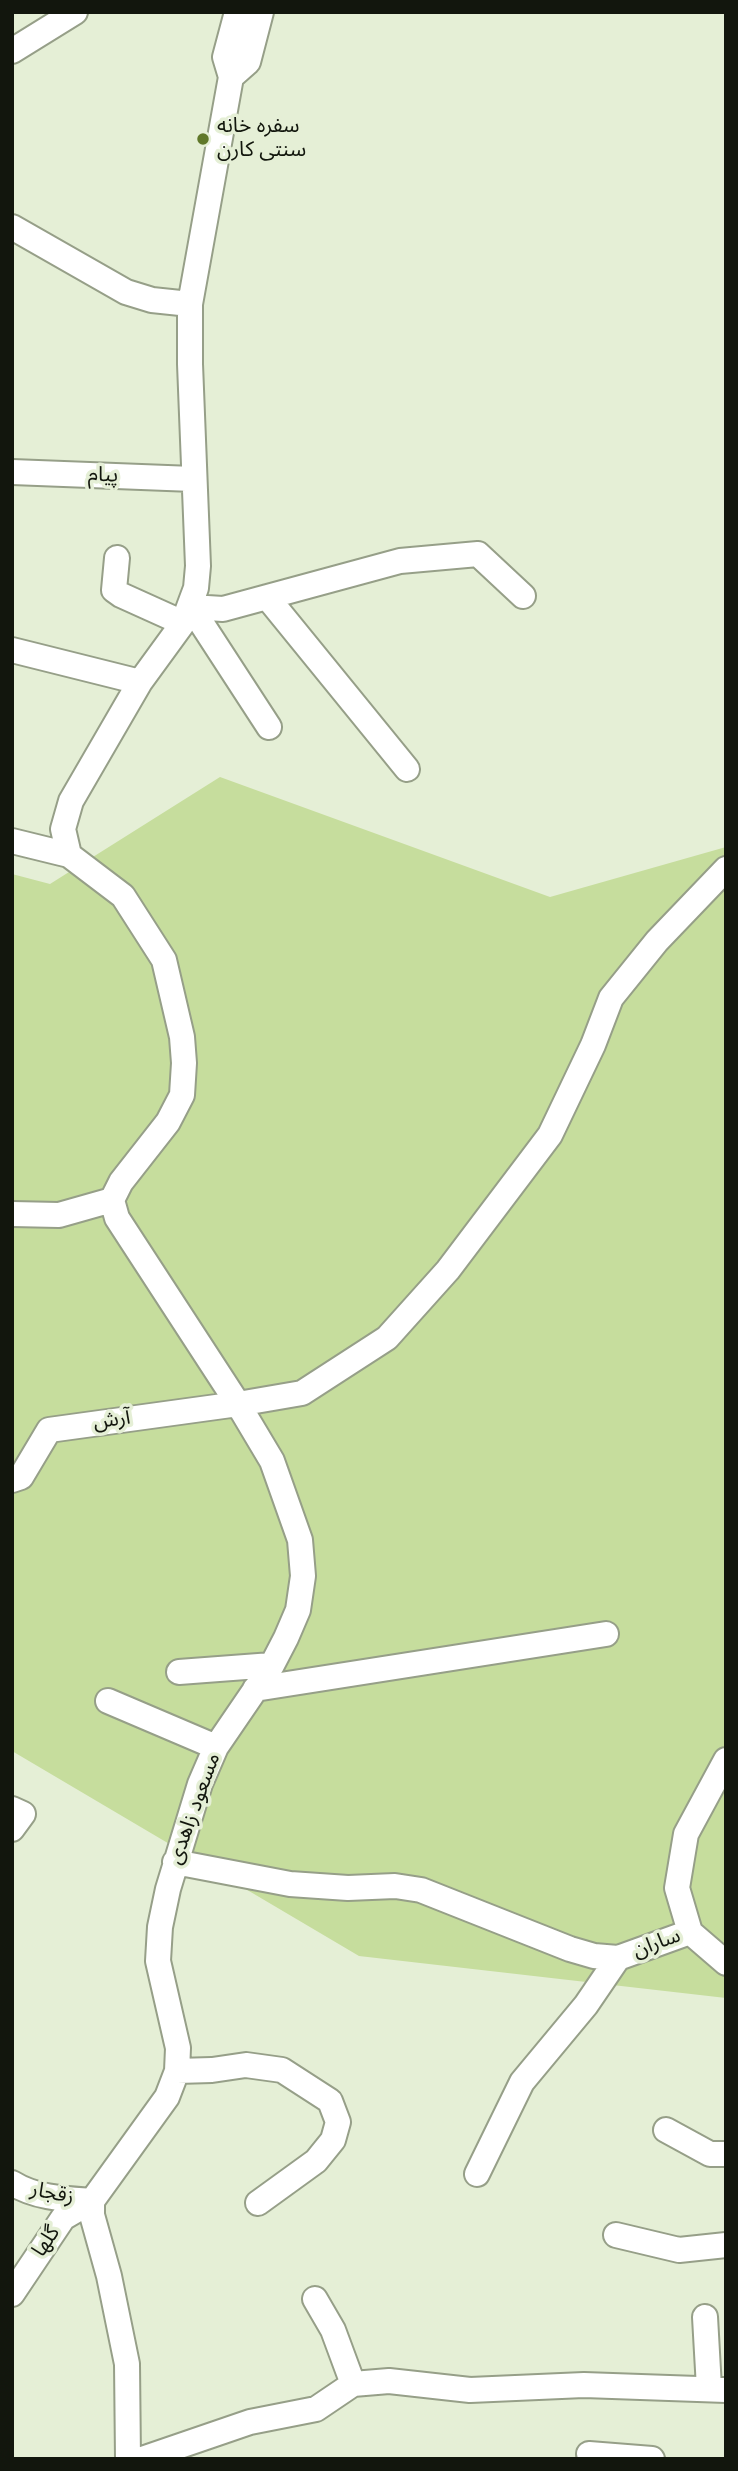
<!DOCTYPE html>
<meta charset="utf-8">
<style>
body{margin:0}
#map{position:relative;width:738px;height:2471px;overflow:hidden;background:#e5efd6;font-family:"Nunito Sans",sans-serif}
canvas{display:block}
.frame{position:absolute;inset:0;border:14px solid #12160d;pointer-events:none}
</style>
<div id="map">
<canvas width="738" height="2471"></canvas>
<div class="frame"></div>
</div>
<script>
const ctx = document.querySelector('canvas').getContext('2d');
ctx.lineJoin = 'round';
function fill(path, color) { ctx.fillStyle = color; ctx.fill(path, 'evenodd'); }
function trace(path, color, width, dash) { ctx.strokeStyle = color; ctx.lineWidth = width; ctx.lineCap = dash ? 'butt' : 'round'; ctx.setLineDash(dash || []); ctx.stroke(path); }
function drawText(font, color, halo, rows, align = 'center') {
  ctx.font = font + ' "Nunito Sans","Noto Sans Arabic",sans-serif'; ctx.lineWidth = 7; ctx.setLineDash([]); ctx.textBaseline = 'middle'; ctx.strokeStyle = halo; ctx.fillStyle = color; for (const [text, x, y, turn = 0] of rows) {
    ctx.save(); ctx.translate(x, y); ctx.rotate((+turn || 0) * Math.PI / 180); ctx.textAlign = isNaN(turn) ? turn : align; if (halo) ctx.strokeText(text, 0, 0); ctx.fillText(text, 0, 0); ctx.restore();
  }
}
fill(new Path2D(`
 M220,777L550,897L726,847V1998L359,1956L12,1751V874L50,884Z`), '#c6dd9d');
const minor = new Path2D(`
 M12,51L75,12
 M231,77L248,62L261,12
 M12,227L126,292L152,300L190,304
 M12,472L193,479
 M117,558L114,590L121,595L183,623
 M267,597L407,769
 M191,607L223,609L400,561L478,554L523,596
 M191,607L269,727
 M12,650L140,682
 M12,841L69,855
 M112,1200L117,1218L238,1404L272,1461L300,1540L303,1576L298,1610L286,1638L272,1665L216,1747L200,1784L168,1889L160,1927L158,1961L178,2048L177,2071L167,2097L92,2201V2215L109,2276L127,2364L128,2459
 M12,1214L59,1215L112,1200L121,1182L168,1122L182,1095L184,1063L182,1037L164,960L123,896L69,855L63,829L71,801L140,682L183,623L196,588L198,566L190,364V304L231,77L225,57L237,12
 M12,1480L21,1477L49,1430L238,1404L302,1393L387,1338L448,1270L550,1135L593,1045L611,998L657,941L726,869
 M179,1672L272,1665
 M255,1689L606,1634
 M108,1701L216,1747
 M12,1809L23,1814L12,1829
 M175,1862L290,1884L348,1888L395,1886L421,1890L570,1949L594,1956L618,1958L690,1932L726,1963
 M690,1932L677,1888L686,1834L726,1760
 M177,2071L212,2070L246,2065L282,2070L330,2101L338,2122L333,2140L316,2161L258,2203
 M666,2130L710,2154H726
 M477,2174L522,2082L586,2005L618,1958
 M12,2183C36,2198 65,2199 92,2201
 M616,2235L679,2250L726,2245
 M12,2294L63,2218L92,2201
 M315,2299L333,2330L353,2384
 M705,2317L709,2388
 M589,2454L652,2459
 M142,2459L250,2422L316,2409L353,2384L389,2381L470,2390L584,2385L726,2390`);
trace(minor, '#969f88', 28);
trace(minor, '#fff', 24);
for (const [x, y, r, color] of [
 [203,139,7,"#60782a"]
]) { const dot = new Path2D(); dot.arc(x, y, r, 0, 2 * Math.PI); ctx.fillStyle = color; ctx.fill(dot); trace(dot, '#e5efd6', 2.5); }
drawText('21px', '#12160d', '#e5efd6', [
 ["سفره خانه",217,127],
 ["سنتی کارن",217,151]
], 'left');
drawText('21px', '#12160d', '#e5efd6', [
 ["پیام",103,476,2],
 ["آرش",112,1421,-8],
 ["مسعود زاهدی",195,1809,-70],
 ["ساران",657,1944,-20],
 ["زقجار",52,2194,11],
 ["گلها",47,2242,-56]
]);
</script>
